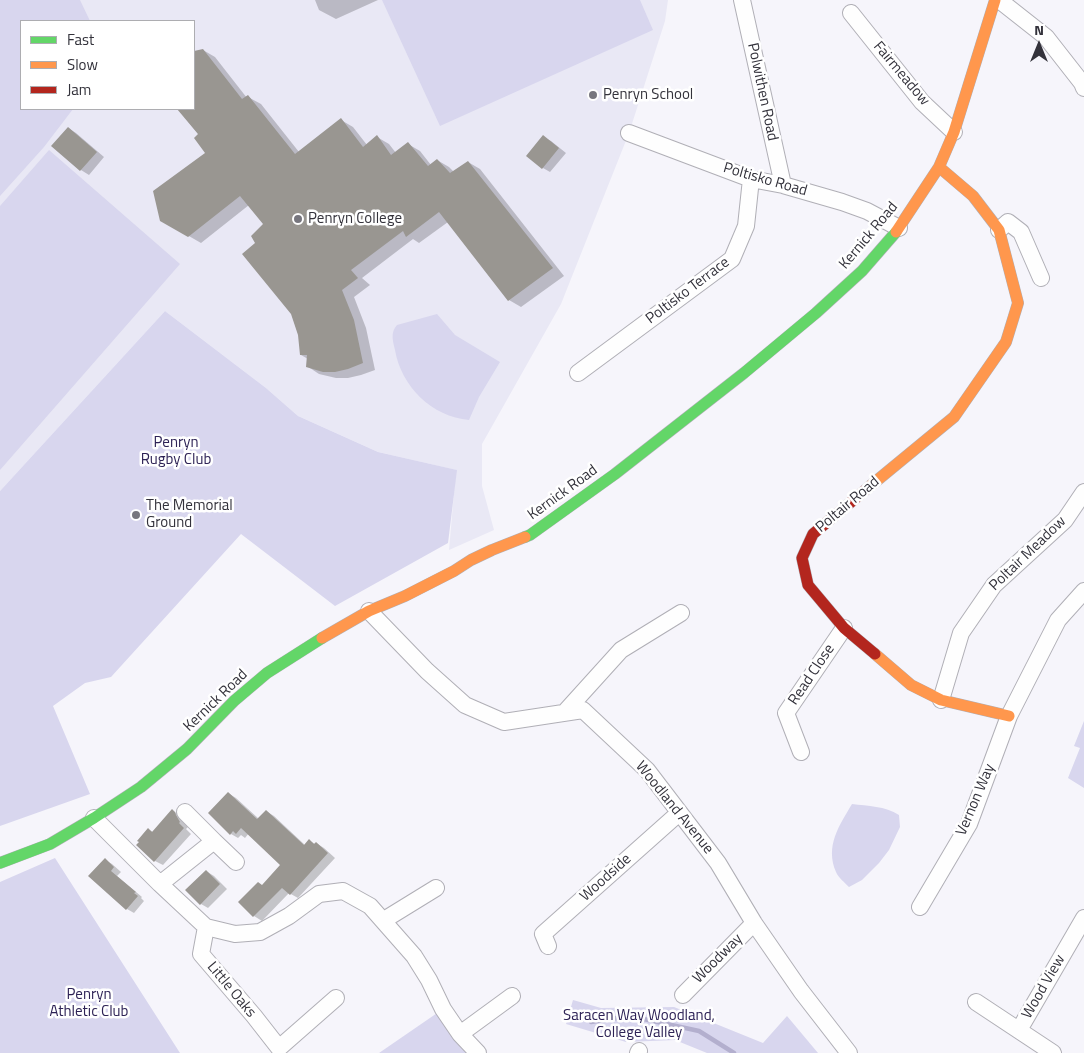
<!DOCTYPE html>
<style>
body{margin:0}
#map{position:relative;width:1084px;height:1053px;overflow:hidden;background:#f6f5fb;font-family:"Titillium Web",sans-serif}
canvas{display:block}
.legend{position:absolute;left:20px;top:20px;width:175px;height:90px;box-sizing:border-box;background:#fff;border:1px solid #adadb1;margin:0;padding:6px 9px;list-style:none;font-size:15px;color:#33323b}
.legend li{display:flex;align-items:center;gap:10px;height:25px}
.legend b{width:25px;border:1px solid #adadb1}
.north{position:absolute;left:1014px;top:20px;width:50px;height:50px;-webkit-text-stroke:4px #fff;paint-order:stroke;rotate:0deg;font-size:14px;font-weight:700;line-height:20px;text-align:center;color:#33323b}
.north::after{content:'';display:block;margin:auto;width:18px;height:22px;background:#33323b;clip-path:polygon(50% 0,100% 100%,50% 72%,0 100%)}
</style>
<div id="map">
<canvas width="1084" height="1053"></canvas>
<ul class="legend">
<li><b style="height:6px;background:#63d668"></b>Fast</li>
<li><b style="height:6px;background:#ff974d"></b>Slow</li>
<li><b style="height:6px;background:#b3261e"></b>Jam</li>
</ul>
<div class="north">N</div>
</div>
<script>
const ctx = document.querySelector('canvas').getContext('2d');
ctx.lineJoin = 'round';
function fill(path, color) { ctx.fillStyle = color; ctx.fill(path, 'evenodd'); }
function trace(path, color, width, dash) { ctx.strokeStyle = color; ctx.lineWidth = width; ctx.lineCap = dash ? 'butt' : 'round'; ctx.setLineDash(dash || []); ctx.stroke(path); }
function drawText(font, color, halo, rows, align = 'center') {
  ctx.font = font + ' "Titillium Web",sans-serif'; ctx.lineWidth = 5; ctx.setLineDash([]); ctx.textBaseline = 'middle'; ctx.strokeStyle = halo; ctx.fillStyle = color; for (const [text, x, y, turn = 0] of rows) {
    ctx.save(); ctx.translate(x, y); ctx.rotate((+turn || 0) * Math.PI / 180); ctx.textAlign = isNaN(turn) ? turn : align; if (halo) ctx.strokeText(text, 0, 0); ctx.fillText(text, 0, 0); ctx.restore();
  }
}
fill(new Path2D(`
 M0,0H668L665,21L629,133L561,304L482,444V486L494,530L449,550L456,470L378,452L298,416L266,388L165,311L0,491ZM21,21H194V109H21Z`), '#e9e8f5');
fill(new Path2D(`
 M0,0H80L90,21H21V109H73L44,147L0,196Z
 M382,0H640L653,30L440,126Z
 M49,150L180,264L0,470V206Z
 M165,311L266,388L298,416L378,452L457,470L448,543L335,606L241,534L111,677L85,683L53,706L90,794L0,826V491Z
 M437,314L455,335L500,362L479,397L469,420C432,417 401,386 395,350C393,341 390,333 397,325Z
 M1084,721V788L1068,778L1080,748L1074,746Z
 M852,804C868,806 885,806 899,815L900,827L889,850L879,863L862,880L849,887C845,883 838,877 836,872C825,846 839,826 852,804Z
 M55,858L180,1053H0V882Z
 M573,1000L601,1008L674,1007L763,1043L787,1016L818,1053H707L675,1040L626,1042L566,1024Z
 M443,1009L470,1053H379Z`), '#d8d6ee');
fill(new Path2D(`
 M315,0H378L336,19L319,10Z
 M203,50L215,57L247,98L248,97L261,104L299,152L341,120L353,127L367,145L377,137L389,144L396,153L408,144L420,151L431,165L437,160L449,167L454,172L468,162L480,169L564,276L521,307L509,300L448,222L419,243L413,239L362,278L370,285L354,297L366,328L375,370L361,375L348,378H336L319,374L307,366L308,359L301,355L300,334L292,313L257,243L265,225L249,205L201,243L161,220L207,153L199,135L178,109H194V52Z
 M68,128L76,133L104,157L89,175L81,170L53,146Z
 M543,137L551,141L566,153L550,172L543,168Z
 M228,793L236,798L259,819L266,811L274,816L305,845L310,841L315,844L316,843L324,848L335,858L298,898L289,893L262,921L254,916L263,886L282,865L249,833L245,838L241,835L238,838L231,834Z
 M173,811L181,816L188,827L186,829L191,834L163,865L155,861L149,830L153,832Z
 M105,860L112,864L121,872L117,876L142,897L141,898L144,901L134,913L127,909L90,876Z
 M206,871L214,876L227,889L208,908L201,904Z`), '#0003');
trace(new Path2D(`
 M591,1022L630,1016L699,1031L734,1053`), '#b3afce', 4.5);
fill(new Path2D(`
 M203,49L242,99L248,95L295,154L341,118L363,147L377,135L391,155L408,142L428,166L437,159L450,173L468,161L553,268L508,301L439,212L406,237L403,231L351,270L358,278L342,290L354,320L363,363L348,369L335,372H323L306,367L307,355H300L298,335L291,314L242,254L255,243L251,236L263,224L240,196L188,237L160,221L153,191L205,153L194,138L198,134L177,109H194V51Z
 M68,127L97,152L80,171L51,146Z
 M543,135L559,148L542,169L526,156Z
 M228,792L257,819L266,810L304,845L309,839L314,844L316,842L328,853L290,895L282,888L253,917L238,902L258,882L262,885L280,865L241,828L236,834L233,831L230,835L208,813Z
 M172,809L175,812L176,815L180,822L179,823L184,828L154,862L136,845L139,842L137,841L148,828L152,832Z
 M105,858L114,867L111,871L136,892L134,893L138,896L126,910L88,876Z
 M206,870L220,884L200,905L185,890Z`), '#999691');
const street = new Path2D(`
 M742,0L783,185
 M999,0L1046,37L1082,83L1084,88
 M851,13L922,102L954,132
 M629,133L751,179L783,185L842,202L867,211L899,228
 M999,230L1008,222L1021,232L1041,278
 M578,373L732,259L746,226L751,179
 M369,611L427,671L465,705L504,722L583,710L647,770L718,863L754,923L801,991L849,1053
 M941,700L961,633L994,585L1065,520L1084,492
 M564,713L621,650L681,613
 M801,752L786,713L844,628
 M185,812L214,841
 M94,818L160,884L206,927L235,934L260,932L289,916L319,894L343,891L370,906L414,956L429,980L443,1009L460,1034L478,1053
 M160,884L214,841L236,862
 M920,907L969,824L1009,716L1058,620L1084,591
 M384,920L436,888
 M206,927L201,954L254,1016L279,1048L336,998
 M548,946L543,934L679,813
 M683,995L754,923
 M976,1002L1053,1053
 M1019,1030L1084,918
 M460,1034L512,996
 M638,1053L639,1051`);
const fast = new Path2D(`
 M525,537L530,535L615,474L744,373L816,313L862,271L896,232
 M0,863L50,844L94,818L141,787L187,749L234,701L267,673L322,638`);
const slow = new Path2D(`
 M896,232L939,167L954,132L995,0
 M869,487L954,417L1006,342L1018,303L999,230L973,196L939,167
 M322,638L369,611L405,596L454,571L471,560L492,550L525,537
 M875,654L911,685L941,700L1009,716`);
const jam = new Path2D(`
 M869,487L813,534L802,558L808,585L844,628L875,654`);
trace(street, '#b0afb6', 18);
trace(fast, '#b0afb6', 12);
trace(slow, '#b0afb6', 12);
trace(jam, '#b0afb6', 12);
trace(street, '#fefefe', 16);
trace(fast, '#63d668', 11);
trace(slow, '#ff974d', 11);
trace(jam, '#b3261e', 11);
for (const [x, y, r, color] of [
 [593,95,5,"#77767e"],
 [298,219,5,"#77767e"],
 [136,515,5,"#77767e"]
]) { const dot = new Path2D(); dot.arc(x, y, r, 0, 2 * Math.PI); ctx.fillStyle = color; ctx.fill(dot); trace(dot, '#fff', 2); }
drawText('15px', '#33323b', '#fff', [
 ["Fairmeadow",901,74,50],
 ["Polwithen Road",762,92,78],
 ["Poltisko Road",765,180,16],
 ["Kernick Road",869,236,-50],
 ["Poltisko Terrace",688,291,-37],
 ["Kernick Road",563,493,-36],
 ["Poltair Road",848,505,-40],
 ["Poltair Meadow",1028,554,-44],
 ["Read Close",812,675,-56],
 ["Kernick Road",216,701,-44],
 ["Vernon Way",976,800,-67],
 ["Woodland Avenue",674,808,51],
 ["Woodside",606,878,-42],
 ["Woodway",718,959,-45],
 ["Wood View",1044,987,-60],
 ["Little Oaks",231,990,50]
]);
drawText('15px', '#33323b', '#fff', [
 ["Penryn School",603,95],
 ["Penryn College",308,219],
 ["The Memorial",146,506],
 ["Ground",146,523]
], 'left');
drawText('15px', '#2d2255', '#fff', [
 ["Penryn",176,443],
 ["Rugby Club",176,460],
 ["Penryn",89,995],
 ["Athletic Club",89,1012],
 ["Saracen Way Woodland,",639,1016],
 ["College Valley",639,1033]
]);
</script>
